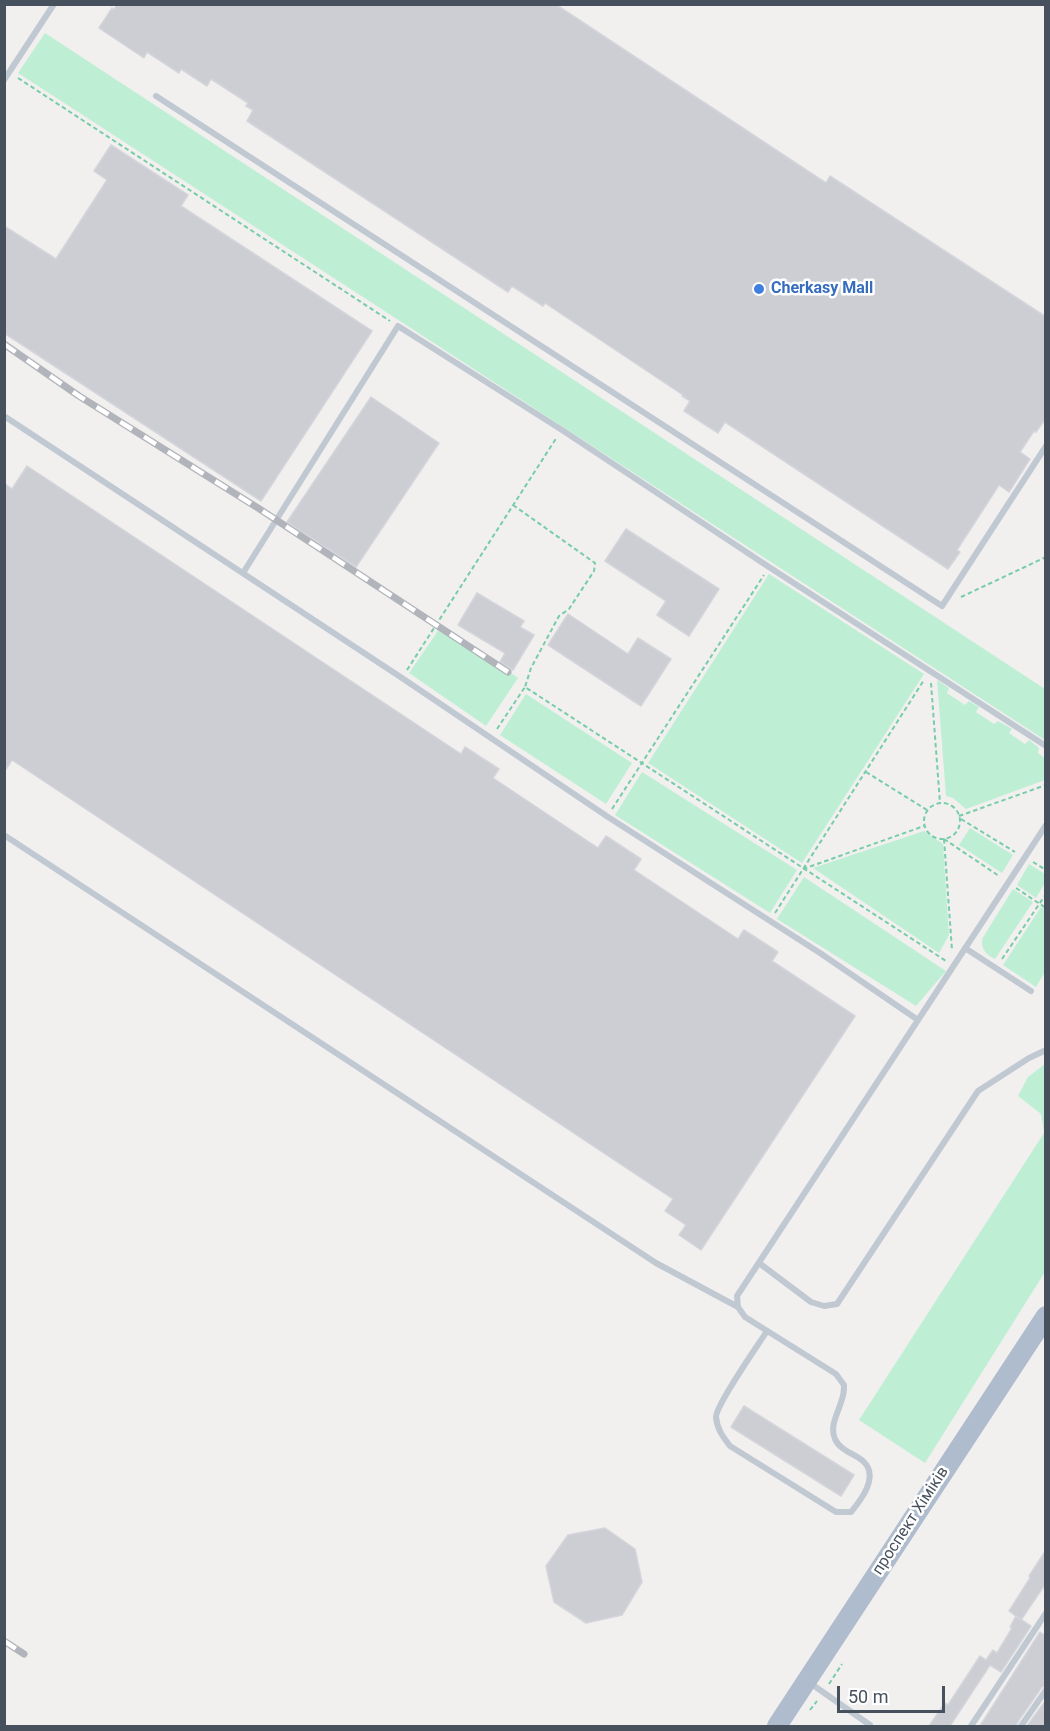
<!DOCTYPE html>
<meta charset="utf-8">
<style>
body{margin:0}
#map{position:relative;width:1050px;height:1731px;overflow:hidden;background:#f2efef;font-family:Roboto,sans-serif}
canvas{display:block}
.frame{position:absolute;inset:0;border:6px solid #47515d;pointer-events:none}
.scale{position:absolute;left:837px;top:1686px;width:108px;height:27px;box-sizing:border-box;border:3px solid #47515d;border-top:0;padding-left:8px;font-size:18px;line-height:21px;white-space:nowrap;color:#47515d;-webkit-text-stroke:4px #fff;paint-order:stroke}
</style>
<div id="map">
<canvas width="1050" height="1731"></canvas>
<div class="frame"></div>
<div class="scale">50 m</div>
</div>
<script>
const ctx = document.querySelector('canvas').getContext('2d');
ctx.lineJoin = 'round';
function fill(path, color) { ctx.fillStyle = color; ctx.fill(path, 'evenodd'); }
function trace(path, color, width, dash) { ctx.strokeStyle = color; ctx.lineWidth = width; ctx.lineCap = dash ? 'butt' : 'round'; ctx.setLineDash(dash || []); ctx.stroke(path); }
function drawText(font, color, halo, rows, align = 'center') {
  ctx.font = font + ' Roboto,sans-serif'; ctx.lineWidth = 5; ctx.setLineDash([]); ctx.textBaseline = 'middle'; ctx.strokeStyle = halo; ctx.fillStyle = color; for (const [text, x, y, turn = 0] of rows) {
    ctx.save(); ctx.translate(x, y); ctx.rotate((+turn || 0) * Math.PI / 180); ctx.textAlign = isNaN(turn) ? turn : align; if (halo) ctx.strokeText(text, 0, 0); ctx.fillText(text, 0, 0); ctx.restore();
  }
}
fill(new Path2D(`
 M45,33L1045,689V740L18,73Z
 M769,574L924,674L802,863L648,763Z
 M442,625L518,678L486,726L409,673Z
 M937,680L949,688L947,693L965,705L969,701L979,707L976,712L994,724L998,721L1012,729L1009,733L1025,744L1029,740L1039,748L1038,753L1045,758V780L966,809L953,798L946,796Z
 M526,694L632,763L606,804L500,735Z
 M642,772L797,870L770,913L615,815Z
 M970,828L1013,855L1002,873L959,845Z
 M924,831L943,844L949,935L939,953L813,868Z
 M1029,864L1045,874V883L1036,898L1017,885Z
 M804,877L946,971L916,1006L777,919Z
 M1013,889L1033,902L995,959C986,955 981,949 982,939Z
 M1041,907L1045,909V972L1036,987L1003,965Z
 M1045,1064V1272L925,1463L859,1420L1044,1133L1041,1114L1018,1096L1028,1077Z`), '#beefd5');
const building = new Path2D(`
 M117,4H555L826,183L830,176L1046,317V418L1036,432L1034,431L1020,452L1030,459L1009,492L999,485L957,550L960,552L948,569L725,422L718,433L684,411L690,401L682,396L683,395L545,303L543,306L512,286L508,292L247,121L253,110L246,106L248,103L211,79L207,86L181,69L179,73L147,52L144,58L99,28L112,8L114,10Z
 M111,145L188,195L181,206L372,331L261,501L4,333V226L56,259L107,180L94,171Z
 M371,397L439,443L356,567L287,522Z
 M27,466L461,754L465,747L499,769L493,778L598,848L606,836L641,859L634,870L738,939L744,930L778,952L772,961L855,1016L701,1250L679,1235L686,1225L665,1211L673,1199L12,760L4,772V483L12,489Z
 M626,529L719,589L689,636L657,615L666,601L605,561Z
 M477,593L524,621L520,627L534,635L513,670L500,662L505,653L458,625Z
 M568,614L628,654L638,638L671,659L641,706L548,645Z
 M744,1406L854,1475L841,1496L731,1427Z
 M605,1528L635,1549L642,1582L622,1615L586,1623L554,1602L546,1566L568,1535Z
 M1046,1550V1583L1021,1620L1009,1611L1030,1578L1029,1576Z
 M1016,1616L1031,1626L1001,1672L990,1665L950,1726H929L945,1703L948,1705L980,1656L986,1660L993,1650L997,1653L1012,1628L1010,1627Z
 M1040,1632L1046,1636V1685L1042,1687L1017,1723L1016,1726H980Z
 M1046,1700V1726H1027Z`);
fill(building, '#ccced4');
trace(building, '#d3d5db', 1.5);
trace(new Path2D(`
 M18,78L390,321
 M513,505L595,563L594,571L569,609L559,616L531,668L525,687
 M961,597L1046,557
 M407,670L557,437
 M931,683L940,803
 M497,729L525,687L946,961
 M866,772L927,810
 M924 821a18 18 0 1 1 36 0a18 18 0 1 1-36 0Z
 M612,809L764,575
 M959,816L1046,785
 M961,819L1015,852
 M944,839L952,950
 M944,839L999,876
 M1033,862L1046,870
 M803,869L924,826
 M1016,888L1046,908
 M775,913L924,680
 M1002,959L1046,894
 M829,1684L842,1664
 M810,1710L817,1701`), '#76cdaa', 2, [4.5, 3]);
trace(new Path2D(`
 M4,80L54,4
 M156,96L942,606L1046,446
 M4,416L402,678L608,817L820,953L918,1020
 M243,573L398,326L562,430L769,567L1046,746
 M4,835L656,1263L738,1307
 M965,948L1031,991
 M759,1263L811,1302L824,1306L837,1304L978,1091L1029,1058L1046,1050
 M767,1331C758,1345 716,1405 716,1417C717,1429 723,1437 730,1446L836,1512H851C861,1500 879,1477 864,1462C856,1454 840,1451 835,1439C829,1426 839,1411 842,1399C844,1394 844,1389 844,1385L836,1374L745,1317L738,1307L737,1296L1046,825
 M810,1683L870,1725
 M971,1726L1046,1613
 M1021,1726L1046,1690`), '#c0c8d1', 6);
trace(new Path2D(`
 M777,1726L1046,1316`), '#afbcce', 20);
const rail = new Path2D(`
 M4,344L79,396L258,508L508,672
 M4,1641L24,1654`);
trace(rail, '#b1b4ba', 7);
trace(rail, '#fff', 4.5, [14]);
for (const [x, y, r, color] of [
 [759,289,6,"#3f7fe0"]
]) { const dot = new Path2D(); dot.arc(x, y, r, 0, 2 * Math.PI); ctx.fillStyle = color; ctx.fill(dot); trace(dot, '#fff', 2); }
drawText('bold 16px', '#366cbe', '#fff', [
 ["Cherkasy Mall",771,289]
], 'left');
drawText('16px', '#47515d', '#fff', [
 ["проспект Хіміків",911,1521,-57]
]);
</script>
